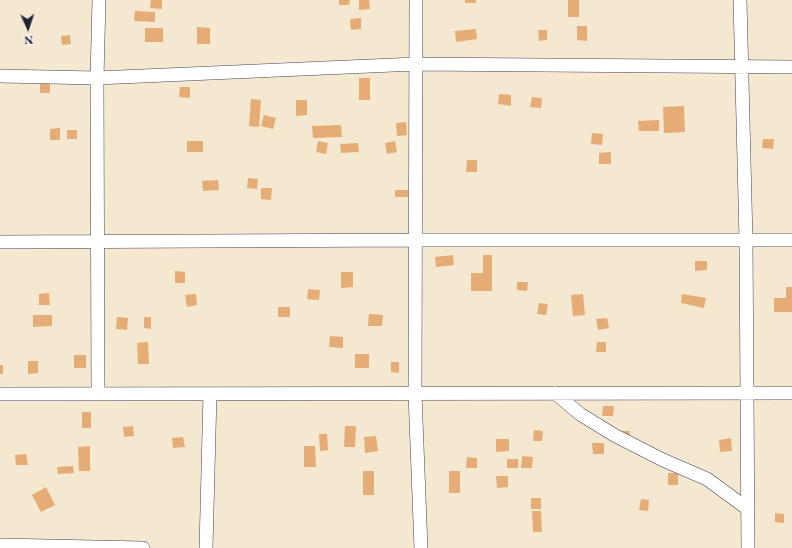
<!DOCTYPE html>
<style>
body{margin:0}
#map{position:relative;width:792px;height:548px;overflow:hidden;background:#f5e8d1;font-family:"EB Garamond",serif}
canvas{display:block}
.north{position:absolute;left:8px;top:8px;width:40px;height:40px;-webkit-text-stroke:3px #fbf7ec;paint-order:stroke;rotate:177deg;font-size:11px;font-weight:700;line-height:16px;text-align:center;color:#22223b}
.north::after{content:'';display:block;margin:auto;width:14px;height:18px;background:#22223b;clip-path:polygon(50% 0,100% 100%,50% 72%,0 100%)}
</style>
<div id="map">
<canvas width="792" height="548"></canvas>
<div class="north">N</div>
</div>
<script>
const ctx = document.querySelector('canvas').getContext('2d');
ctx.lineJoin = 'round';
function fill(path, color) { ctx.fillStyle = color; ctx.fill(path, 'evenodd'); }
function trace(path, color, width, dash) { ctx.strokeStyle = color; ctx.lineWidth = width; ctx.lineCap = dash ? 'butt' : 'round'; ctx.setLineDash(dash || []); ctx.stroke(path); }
fill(new Path2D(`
 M151,0H162V9L150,8Z
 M339,0H350L349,5H339Z
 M359,0H369L370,9L359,10Z
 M465,0H476V3H465Z
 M568,0H579V17H568Z
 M135,11L155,12V22L134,21Z
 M361,18V29L351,30L350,19Z
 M577,26H587V41L577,40Z
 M197,27L210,28V44H197Z
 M145,28H163V42H145Z
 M476,29L477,39L456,42L455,31Z
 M538,30H547V40L539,41Z
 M70,35L71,44L62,45L61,36Z
 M359,78H370V100H359Z
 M40,80H50V93H40Z
 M180,87H190V98L179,97Z
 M499,94L511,95V106L498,104Z
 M532,97L542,98L541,108L530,107Z
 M251,99L261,100L259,127L249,126Z
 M296,100H307V115L296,116Z
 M684,106L685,132L664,133L663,107Z
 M264,115L276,118L273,129L261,126Z
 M659,120V131H639L638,121Z
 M406,122L407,135L397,136L396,123Z
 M341,125L342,137L313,138L312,126Z
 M60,128V140H50V129Z
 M67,130H77V139H67Z
 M592,133L603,134L602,145L591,144Z
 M763,139H774L773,149L762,148Z
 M187,141H203V152H187Z
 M318,141L328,143L326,154L316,152Z
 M395,141L397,152L387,154L385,143Z
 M358,143L359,152L341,153L340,144Z
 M611,152V164H599V153Z
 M467,160H477V172H466Z
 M248,178L258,179L257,189L247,188Z
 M218,180L219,190L203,191L202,181Z
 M261,188H272L271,200L261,199Z
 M395,190H408V197H395Z
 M453,255L454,265L436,267L435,257Z
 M483,255H492V291H471V273H483Z
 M695,261H707V270L695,271Z
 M175,271L185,272V283H175Z
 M341,272H353V287L341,288Z
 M517,282H528L527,291L517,290Z
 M786,287H792V312H774V298H786Z
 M308,289L320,290L319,300L307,299Z
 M49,293L50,305H39V294Z
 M196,294L197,305L187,307L185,295Z
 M583,294L585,315L573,316L571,295Z
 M682,294L706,298L704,308L681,303Z
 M539,303L548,304L546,315L537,314Z
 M278,307H290V317H278Z
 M369,314L383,315L382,326H368Z
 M33,315H52V326L33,327Z
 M117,317L128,318L127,330L116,329Z
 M144,317H151V329L144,328Z
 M607,318L609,328L598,330L596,319Z
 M330,336L343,337V348L329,347Z
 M148,342L149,364H138L137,343Z
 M597,342H606V352H596Z
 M355,354H369V368H355Z
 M74,355H86V368H74Z
 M28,361H38V373L28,374Z
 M391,362H399V373L391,372Z
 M0,365H3V374H0Z
 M603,406H614L613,416H602Z
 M82,412H91V428H82Z
 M133,426L134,436L124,437L123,427Z
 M345,426H356L355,447H344Z
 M534,430L543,431L542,441H533Z
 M620,431H630L629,443Z
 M319,434H327L328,450L320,451Z
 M376,436L378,451L365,453L364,437Z
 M183,437L185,447L173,448L172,438Z
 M731,438L732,451L720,452L719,440Z
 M496,439H509V451L496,452Z
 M592,443H604V454H593Z
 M90,446V471H79L78,447Z
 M304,446H315L316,467H304Z
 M26,454L28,465H16L15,455Z
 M522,456L533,457L532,468H521Z
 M467,457L477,458V468H466Z
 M507,459H518V468H507Z
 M73,466L74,473L58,474L57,467Z
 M363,471H374V495H363Z
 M449,471H460V493H449Z
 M668,473H678V485H668Z
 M496,476H508V487L497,488Z
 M46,487L55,505L41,512L32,495Z
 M531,498H541V509H531Z
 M641,499L649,500L648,511L639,510Z
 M532,511H541L542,532H533Z
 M775,513L784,514V523L775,522Z`), '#e5ac76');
const street = new Path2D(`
 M416,0L415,394L421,548
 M740,0L746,240L748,548
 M0,76L97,78L416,64L792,67
 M0,242L416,240H792
 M98,393L97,78L99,0
 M555,393L580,414L614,435L663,460L707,479L748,509
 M0,394L792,393
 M0,545L143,548
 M206,548L210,394`);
trace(street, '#424052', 14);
trace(street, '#fff', 13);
</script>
